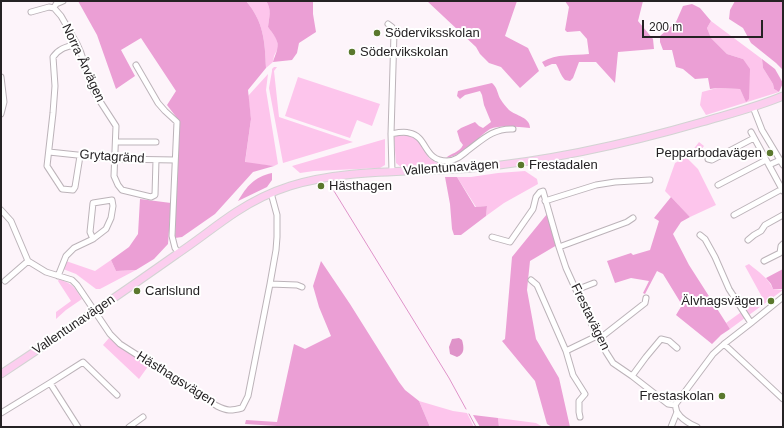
<!DOCTYPE html>
<meta charset="utf-8">
<style>
body{margin:0}
#map{position:relative;width:784px;height:428px;overflow:hidden;background:#fdf4fa;font-family:Arial,sans-serif}
canvas{display:block}
.frame{position:absolute;inset:0;border:2px solid #252224;pointer-events:none}
.scale{position:absolute;left:642px;top:20px;width:121px;height:18px;box-sizing:border-box;border:2px solid #252224;border-top:0;padding-left:5px;font-size:12px;line-height:14px;white-space:nowrap;color:#252224;-webkit-text-stroke:3px #fff;paint-order:stroke}
</style>
<div id="map">
<canvas width="784" height="428"></canvas>
<div class="frame"></div>
<div class="scale">200 m</div>
</div>
<script>
const ctx = document.querySelector('canvas').getContext('2d');
ctx.lineJoin = 'round';
function fill(path, color) { ctx.fillStyle = color; ctx.fill(path, 'evenodd'); }
function trace(path, color, width, dash) { ctx.strokeStyle = color; ctx.lineWidth = width; ctx.lineCap = dash ? 'butt' : 'round'; ctx.setLineDash(dash || []); ctx.stroke(path); }
function drawText(font, color, halo, rows, align = 'center') {
  ctx.font = font + ' Arial,sans-serif'; ctx.lineWidth = 4; ctx.setLineDash([]); ctx.textBaseline = 'middle'; ctx.strokeStyle = halo; ctx.fillStyle = color; for (const [text, x, y, turn = 0] of rows) {
    ctx.save(); ctx.translate(x, y); ctx.rotate((+turn || 0) * Math.PI / 180); ctx.textAlign = isNaN(turn) ? turn : align; if (halo) ctx.strokeText(text, 0, 0); ctx.fillText(text, 0, 0); ctx.restore();
  }
}
fill(new Path2D(`
 M246,1H266C272,9 269,18 268,27L277,39L278,48L274,56L273,62L266,68C265,42 264,22 246,1Z
 M711,21L762,59L763,68L773,84L774,89L779,92L706,115L700,105L702,92L717,88L740,89L746,101L743,59L727,54L711,38L707,28Z
 M274,67H277L274,71L279,117L353,142L283,163L269,88L272,71V69Z
 M268,74L266,90L278,164L274,166L245,163L251,119L248,96Z
 M298,77L380,104L372,126L357,120L350,138L285,116Z
 M408,135L417,139L429,158L440,165L401,167L396,163L394,137L397,136Z
 M385,139V165L380,168L314,171L300,173L292,166Z
 M699,142L704,146L694,159L689,155Z
 M686,157L698,169L716,205L690,217L665,191L675,163Z
 M525,171L537,179L538,184L504,203L486,216L487,206L476,207L457,177H471L498,173Z
 M111,260L116,271L136,270L100,289H96L76,274L63,269L66,261L95,271Z
 M749,264C759,272 768,278 773,289L783,290L730,329L726,323L762,297L745,266Z
 M59,279C74,285 74,286 82,299L66,310L56,319V312L71,301L58,281Z
 M109,338L115,343L149,365L139,379L103,345Z
 M419,401L453,411L467,413L474,427H430Z
 M498,418L536,423L543,427H499Z`), '#fdc5ec');
fill(new Path2D(`
 M78,1H246C264,22 265,42 266,68L248,90L251,119L245,162L274,166L253,172L215,214L182,237L175,238L178,142L180,122L167,105L176,91L141,38L121,50L135,76L116,89L97,35Z
 M266,1H313V14L316,32L299,43L297,53L292,60L273,62C274,58 276,54 277,50C280,41 273,34 268,27C269,18 272,9 266,1Z
 M427,1H517L505,36L528,48L539,71L520,88L501,67L489,63L480,54L476,47Z
 M565,1H643L638,21L653,39L654,49L618,52L615,83L596,62H579L573,78L570,81L565,80C561,76 559,69 556,64H552L545,67L542,62C557,53 573,56 589,54L587,39L580,31L567,32L565,30L569,7Z
 M735,1H783V70L776,63L751,43L743,28L729,19L730,10Z
 M692,4L700,8L711,21L707,28L711,38L727,54L743,59L750,69L749,99L746,102L740,89L717,88L710,89L708,78L695,79L683,69L676,67L672,50H663L660,42V36L676,22L683,6Z
 M762,59L775,69L783,83L779,92L774,89L773,84L763,68Z
 M492,83C498,88 497,94 501,100C503,103 506,107 509,110C516,116 530,117 530,128C519,127 499,125 490,129C485,132 481,136 478,139C468,148 458,156 446,158C451,153 459,153 463,145L460,141L457,131L461,128L475,122L479,126L483,128L491,122L484,105L482,95L480,91L465,95L460,99L457,96L458,91Z
 M272,173V180L267,187L238,201C247,186 254,177 272,173Z
 M445,177H457L475,207L487,206L486,216L461,235H454L452,229L450,204Z
 M671,197L690,217L681,222L673,234L689,265L730,329L721,335L712,344L676,315L682,305L663,274L657,271L645,294L643,293L649,281L631,278L615,283L607,261L631,253L633,255L650,250L659,221L654,218Z
 M140,199L171,203L168,244L154,259L136,270L116,271L111,260L129,247L138,234Z
 M547,214L557,245L530,261L527,290L536,339L559,378L570,427H552L547,424L535,381L502,341L505,339L512,257Z
 M321,261L350,304L399,382L405,390L419,401L430,427H277V426L245,424L246,420L277,422L294,344L305,349L331,336L319,307L313,286Z
 M783,269V289H773L771,284L766,278Z
 M473,415L498,418L499,427H480Z`), '#eb9fd5');
fill(new Path2D(`
 M459,338L462,340C464,347 465,354 457,357L450,354L449,347L452,339Z`), '#df93c9');
trace(new Path2D(`
 M334,191L449,378L466,409
 M469,414L476,427`), '#df93c9', 1);
const minor = new Path2D(`
 M54,8L61,16L77,44L81,53L94,92L116,126L114,176L118,185L122,190L151,197L155,195L156,160
 M31,12L49,7L54,8L56,4L63,1
 M388,24L392,27L394,33L391,134L392,172
 M77,44C67,47 59,48 53,57L55,86L53,113L47,166L62,189L73,190L75,187L80,156
 M136,65L158,103L165,111L177,122L172,236L175,248L179,253
 M1,77L4,102L1,114
 M753,107L762,130L783,165
 M751,132L783,191
 M391,134C396,133 404,131 409,133C428,136 423,161 447,161C455,161 461,156 467,151C482,140 493,128 513,129
 M116,142H156
 M49,152L115,159L175,160
 M708,159L712,160L754,138
 M769,165L780,160
 M718,185L766,160
 M545,201L596,185L615,182L650,180
 M1,210L11,221L28,261
 M734,215L782,189
 M700,235L705,239L715,257L729,289L751,323
 M492,237L510,242L533,209L536,197L540,192L543,191L559,247L566,268L597,336L606,352L613,363L632,376L668,404L675,405
 M748,240L754,235L761,231L765,225L783,215
 M559,247L627,222L633,218
 M28,261L46,272L72,280L77,285L110,334L120,344L217,406C227,411 231,411 242,408L248,396L270,284L276,250L277,237V215L271,193
 M764,261L780,253L781,246L783,244
 M58,276L66,256L74,248L93,239L106,229L111,218L113,206L112,200L93,203L90,232L93,239
 M531,280L537,285L566,351L573,375L585,394L579,401V412L580,417
 M5,281L28,261
 M270,284L297,285L302,287
 M576,290L594,283
 M599,339L645,303L646,298
 M724,344L783,399
 M566,351L597,336
 M632,376L646,357L661,339L669,341L677,348
 M50,383L78,427
 M675,405L713,354L724,344L751,323L783,297
 M675,405C676,407 676,410 677,412C681,419 690,424 697,427
 M1,413L50,383L83,362L117,395
 M129,427L143,417
 M671,427L677,412`);
const major = new Path2D(`
 M1,374C60,335 119,295 177,254C197,241 216,225 236,212C253,201 271,192 290,186C347,168 413,173 472,168C550,161 626,144 702,122C729,114 757,107 783,96`);
trace(minor, '#bcb3b9', 7);
trace(major, '#d3d3d3', 9);
trace(minor, '#fff', 5);
trace(major, '#fcceef', 7);
for (const [x, y, r, color] of [
 [377,33,4,"#5a782d"],
 [352,52,4,"#5a782d"],
 [770,153,4,"#5a782d"],
 [521,165,4,"#5a782d"],
 [321,186,4,"#5a782d"],
 [137,291,4,"#5a782d"],
 [771,301,4,"#5a782d"],
 [722,396,4,"#5a782d"]
]) { const dot = new Path2D(); dot.arc(x, y, r, 0, 2 * Math.PI); ctx.fillStyle = color; ctx.fill(dot); trace(dot, '#fff', 1.5); }
drawText('13px', '#252224', '#fff', [
 ["Söderviksskolan",385,33],
 ["Södervikskolan",360,52],
 ["Pepparbodavägen",762,153,"right"],
 ["Frestadalen",529,165],
 ["Hästhagen",329,186],
 ["Carlslund",145,291],
 ["Älvhagsvägen",763,301,"right"],
 ["Frestaskolan",714,396,"right"]
], 'left');
drawText('13px', '#252224', '#fff', [
 ["Norra Årvägen",83,63,65],
 ["Grytagränd",112,157,4],
 ["Vallentunavägen",451,168,-4],
 ["Frestavägen",590,317,64],
 ["Vallentunavägen",74,325,-34],
 ["Hästhagsvägen",176,379,32]
]);
</script>
